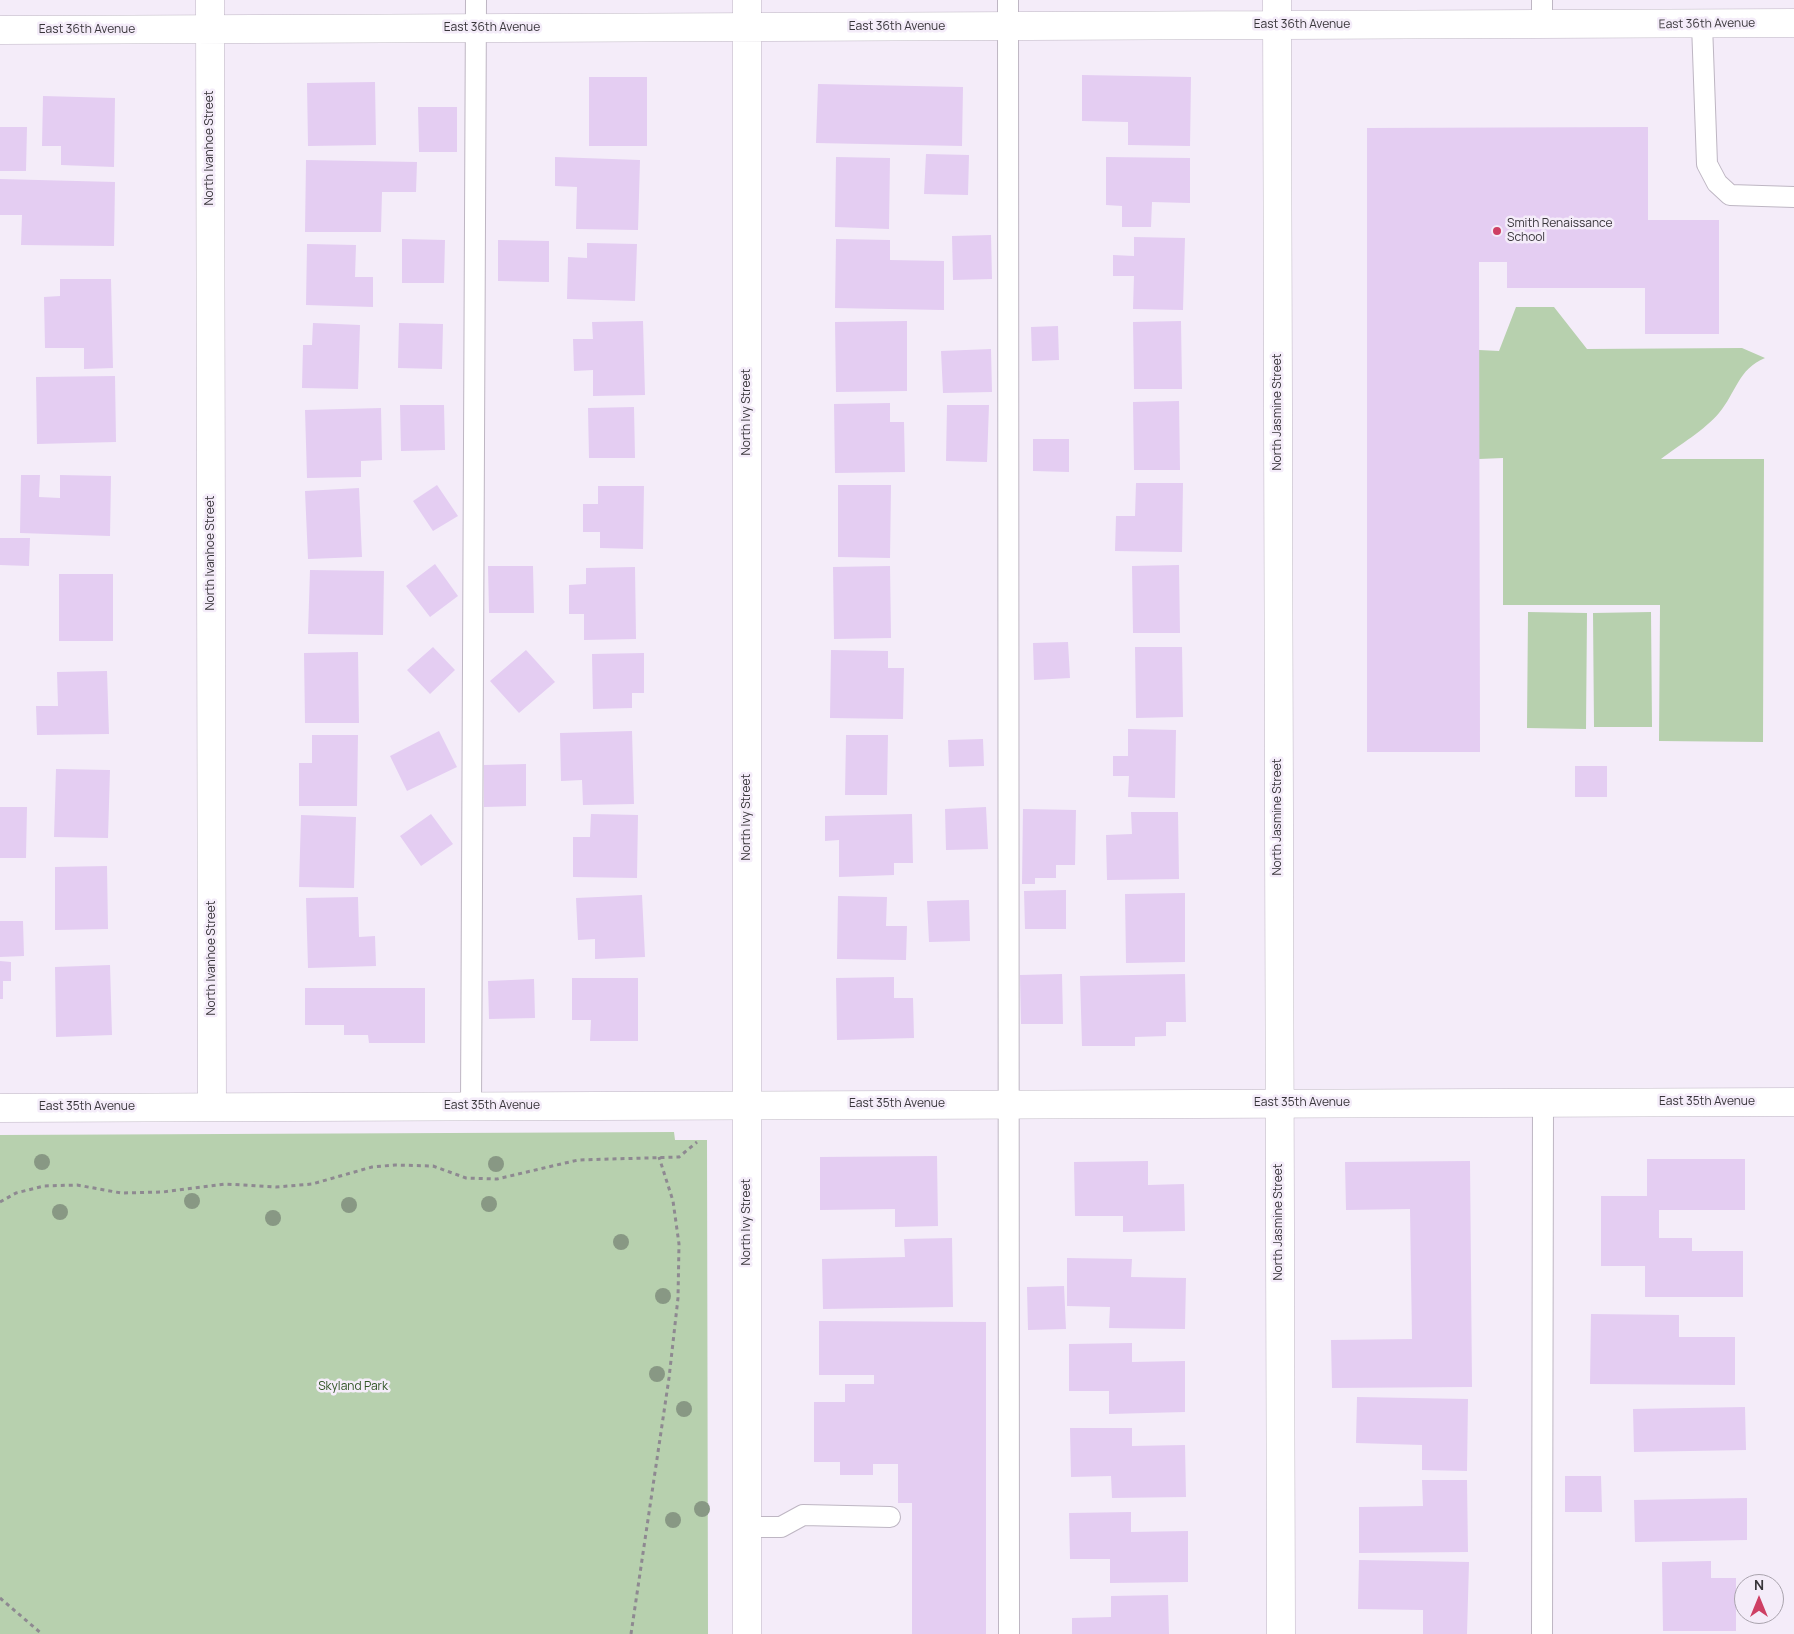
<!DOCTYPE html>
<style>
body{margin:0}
#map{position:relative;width:1794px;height:1634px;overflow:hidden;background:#f4ecf9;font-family:Manrope,sans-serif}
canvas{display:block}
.north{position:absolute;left:1734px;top:1574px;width:50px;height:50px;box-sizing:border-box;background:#f4ecf9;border:1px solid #a9a3ad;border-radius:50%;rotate:0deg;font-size:14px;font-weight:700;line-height:20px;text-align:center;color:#38353a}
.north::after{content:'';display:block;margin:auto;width:18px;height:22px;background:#ce3f64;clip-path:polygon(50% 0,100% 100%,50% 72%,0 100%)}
</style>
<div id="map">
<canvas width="1794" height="1634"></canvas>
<div class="north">N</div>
</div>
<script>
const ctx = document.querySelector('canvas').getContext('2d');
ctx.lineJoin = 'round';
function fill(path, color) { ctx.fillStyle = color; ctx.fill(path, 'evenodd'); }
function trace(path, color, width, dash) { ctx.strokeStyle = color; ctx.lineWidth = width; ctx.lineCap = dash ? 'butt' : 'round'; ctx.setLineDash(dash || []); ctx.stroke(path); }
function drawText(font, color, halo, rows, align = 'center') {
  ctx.font = font + ' Manrope,sans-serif'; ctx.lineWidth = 5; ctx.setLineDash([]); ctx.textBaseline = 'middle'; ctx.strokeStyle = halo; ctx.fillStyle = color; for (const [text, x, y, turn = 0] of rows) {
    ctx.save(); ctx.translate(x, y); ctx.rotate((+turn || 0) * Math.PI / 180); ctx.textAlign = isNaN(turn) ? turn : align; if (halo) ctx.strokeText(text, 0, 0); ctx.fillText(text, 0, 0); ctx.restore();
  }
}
fill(new Path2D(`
 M1516,307H1554L1587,349L1742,348L1765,358C1738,369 1736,393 1719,413C1706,429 1678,446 1661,459H1764L1763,742L1659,741L1660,605H1503V458L1479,459V350L1499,351Z
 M1528,612L1587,613L1586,729L1527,728Z
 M1651,612L1652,727H1594L1593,613Z
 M674,1132L675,1140H707L708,1634H0V1135Z`), '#b7d0ae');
fill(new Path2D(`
 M1082,75L1191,77L1190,146L1128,145V122L1082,121Z
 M589,77H647V146H589Z
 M375,82L376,145L308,146L307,83Z
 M818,84L963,87L962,146L816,143Z
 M43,96L115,98L114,167L61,165V146H42Z
 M418,107H457V152H419Z
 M0,127H27L26,171H0Z
 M1648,127V220H1719V334H1645V288H1507V262H1479L1480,752H1367V128Z
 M926,154L969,155L968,195L924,194Z
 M555,157L640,160L638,230L576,229L577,187L555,186Z
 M836,157L890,158L889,229L835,227Z
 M1106,157L1190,158V203L1152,202L1151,227H1122V206L1106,205Z
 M306,160L417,162L416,192H382L381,232H305Z
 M0,179L115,182L114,246L21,245L22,215H0Z
 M991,235L992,279L953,280L952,236Z
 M1134,237L1185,238L1183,310L1133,309L1134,276H1113V255L1134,256Z
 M402,239L445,240L444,283H402Z
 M836,239L890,240V260L944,261V310L835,308Z
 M498,240L549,241V282L498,281Z
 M587,243L637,244L635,301L567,299L568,257L587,258Z
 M307,244L356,245L355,277H373V307L306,305Z
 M60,279H111L113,368L84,369V348H45L44,297L60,296Z
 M643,321L645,395L593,396V370L574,371L573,339H593L592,322Z
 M907,321V391L836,392L835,322Z
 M1181,321L1182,389H1134L1133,322Z
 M313,323L360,325L358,389L302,388L303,345H312Z
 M399,323L443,324L442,369L398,368Z
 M1058,326L1059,360L1032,361L1031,327Z
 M991,349L992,392L943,393L941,351Z
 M115,376L116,442L37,444L36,377Z
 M1179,401L1180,470H1134L1133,402Z
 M890,403V422H904L905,472L835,473L834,404Z
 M400,405H444L445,450L401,451Z
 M947,405H989L987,462L946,461Z
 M634,407L635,458H589L588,408Z
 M381,408L382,460L361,461V477L307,478L305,410Z
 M1033,439H1069V472L1033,471Z
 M21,475H40L39,497L60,498V475L111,476L110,536L20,533Z
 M1136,483H1183L1182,552L1115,551L1116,516H1135Z
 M437,485L458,516L433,531L413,501Z
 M838,485H891L890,558L838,557Z
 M598,486H644L643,549L600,548V532H583V504H598Z
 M359,488L362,557L308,559L305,491Z
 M0,538H30L29,566L0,565Z
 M435,564L458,596L430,617L406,586Z
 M1179,565L1180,633H1133L1132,566Z
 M488,566H533L534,613H489Z
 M890,566L891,638L834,639L833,567Z
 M635,567L636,639L584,640V614H569V585L586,584V568Z
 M310,570L384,571L383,635L308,634Z
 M59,574H113V641H59Z
 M1068,642L1070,678L1034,680L1033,643Z
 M433,647L455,670L430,694L407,670Z
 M1135,647H1182L1183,717L1136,718Z
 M526,650L555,682L519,713L490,681Z
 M831,650L888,651V668H904L903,719L830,718Z
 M358,652L359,723H305L304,653Z
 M644,653V693H632V708L593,709L592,654Z
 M107,671L109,734L37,735L36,706H58L57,672Z
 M1128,729L1176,730L1175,798L1128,797L1129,776H1113V756H1128Z
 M439,731L457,767L407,791L390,756Z
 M632,731L634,804L583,805L582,780L561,781L560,733Z
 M312,735H358L357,806H299V763H312Z
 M846,735H888L887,795H845Z
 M983,739L984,766L949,767L948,740Z
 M526,764V806L484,807V765Z
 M1575,766H1607V797H1575Z
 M56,769L110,770L108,838L54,837Z
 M0,807H27L26,858H0Z
 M986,807L988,849L946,850L945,809Z
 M1023,809L1076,810L1075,865H1056V878H1035V884H1022Z
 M1131,812H1178L1179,879L1107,880L1106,835L1132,834Z
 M431,814L453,844L421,866L400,836Z
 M591,814L638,815L637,878L573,877V837H590Z
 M912,814L913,863H894V875L839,877V840L825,841V816Z
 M301,815L356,817L354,888L299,887Z
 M107,866L108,929L55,930V867Z
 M1066,890V929H1025L1024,891Z
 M1185,893V962L1126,963L1125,894Z
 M642,895L645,957L595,959V939L578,940L576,898Z
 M838,896L887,897L886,926H907L906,960L837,959Z
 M358,897L359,937L375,936L376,966L308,968L306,898Z
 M969,900L970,941L929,942L927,901Z
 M0,921H23L24,956L0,957Z
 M0,961L11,962V981H3V999H0Z
 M110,965L112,1035L56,1037L55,967Z
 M1062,974L1063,1024H1021L1020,975Z
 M1185,974L1186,1022H1166V1036L1135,1037V1046H1082L1080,976Z
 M894,977V998H913L914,1038L837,1040L836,978Z
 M572,978H638V1041H590L591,1020H572Z
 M534,979L535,1018L489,1019L488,981Z
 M305,988H425V1043H369L368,1035H344V1025H305Z
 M937,1156L938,1226L895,1227V1209L820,1210V1157Z
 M1647,1159H1745V1210H1659V1238H1692V1251H1743V1297H1645V1266H1601V1196H1647Z
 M1148,1161V1185L1184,1184L1185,1231L1123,1232V1216H1075L1074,1162Z
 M1470,1161L1472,1387L1332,1388L1331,1340L1412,1339L1410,1209L1346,1210L1345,1162Z
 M952,1238L953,1307L823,1309L822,1259L905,1257L904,1239Z
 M1067,1258L1132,1259L1131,1277L1186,1278L1185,1329L1109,1328L1110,1307L1067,1306Z
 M1064,1286L1066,1329L1028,1330L1027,1287Z
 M1591,1314L1679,1315V1337H1735V1385L1590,1384Z
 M819,1321L986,1322V1634H912V1503H898V1464H873V1475H840V1462H814V1402H845V1384H874V1375H819Z
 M1132,1343V1362L1185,1361V1412L1109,1414V1391H1069V1344Z
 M1357,1397L1468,1399L1467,1471L1422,1470V1445L1356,1443Z
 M1745,1407L1746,1450L1634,1452L1633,1409Z
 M1070,1428H1132V1446L1185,1445L1186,1497L1112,1498L1111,1476L1071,1477Z
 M1565,1476H1601L1602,1512H1565Z
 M1422,1480H1467L1468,1552L1359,1553V1507L1423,1506Z
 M1747,1498V1540L1635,1542L1634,1500Z
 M1131,1512V1532L1188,1531V1582L1110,1583V1559H1070L1069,1513Z
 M1359,1560L1469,1562L1467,1634H1423V1610L1358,1609Z
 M1711,1561V1578H1736V1631H1663L1662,1562Z
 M1168,1595L1169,1634H1072V1618L1111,1617V1596Z`), '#e4cdf2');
const lane = new Path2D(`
 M1008,0L1009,1634
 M1702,24L1707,164L1717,183L1730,195L1794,197
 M1542,26V0
 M471,1106L476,0
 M748,1527H781L803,1515L890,1517
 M1542,1634L1543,1102`);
const street = new Path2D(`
 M210,0L212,1106
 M747,0V1634
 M1277,0L1281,1634
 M0,30L1794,23`);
const secondary = new Path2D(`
 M0,1108L1794,1102`);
trace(lane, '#beb6c3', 22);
trace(street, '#beb6c3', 29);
trace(secondary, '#beb6c3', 29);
trace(new Path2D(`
 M0,1202L16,1193L44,1186L77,1185L121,1193L163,1192L225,1184L276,1187L312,1184L372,1167L395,1165L433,1166L466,1178L497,1179L578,1160L679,1157L697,1142
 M0,1598L42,1634
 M631,1634L669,1378L678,1298L679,1244L673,1201L659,1157`), '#8e8991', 3, [4, 4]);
trace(lane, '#fff', 20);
trace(street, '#fff', 28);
trace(secondary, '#fff', 28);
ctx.fillStyle = '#889884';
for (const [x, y] of [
 [42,1162],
 [496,1164],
 [192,1201],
 [489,1204],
 [349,1205],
 [60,1212],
 [273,1218],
 [621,1242],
 [663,1296],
 [657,1374],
 [684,1409],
 [702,1509],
 [673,1520]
]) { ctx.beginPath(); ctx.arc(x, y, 8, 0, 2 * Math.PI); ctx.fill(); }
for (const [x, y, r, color] of [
 [1497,231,5,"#ce3f64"]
]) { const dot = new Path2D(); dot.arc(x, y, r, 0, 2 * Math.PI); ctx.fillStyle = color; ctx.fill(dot); trace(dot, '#f4ecf9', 2); }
drawText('12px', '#38353a', '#f4ecf9', [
 ["East 36th Avenue",1707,24,-1],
 ["East 36th Avenue",1302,25],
 ["East 36th Avenue",897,27],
 ["East 36th Avenue",492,28],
 ["East 36th Avenue",87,30],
 ["North Ivanhoe Street",210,148,-90],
 ["North Ivy Street",747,412,-90],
 ["North Jasmine Street",1278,412,-90],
 ["North Ivanhoe Street",211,553,-90],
 ["North Ivy Street",747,817,-90],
 ["North Jasmine Street",1278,817,-90],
 ["North Ivanhoe Street",212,958,-90],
 ["East 35th Avenue",1707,1102],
 ["East 35th Avenue",1302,1103],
 ["East 35th Avenue",897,1104],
 ["East 35th Avenue",492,1106],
 ["East 35th Avenue",87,1107],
 ["North Ivy Street",747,1222,-90],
 ["North Jasmine Street",1279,1222,-90]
]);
drawText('12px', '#38353a', '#f4ecf9', [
 ["Smith Renaissance",1507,224],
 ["School",1507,238]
], 'left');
drawText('12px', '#305424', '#f4ecf9', [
 ["Skyland Park",353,1387]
]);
</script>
